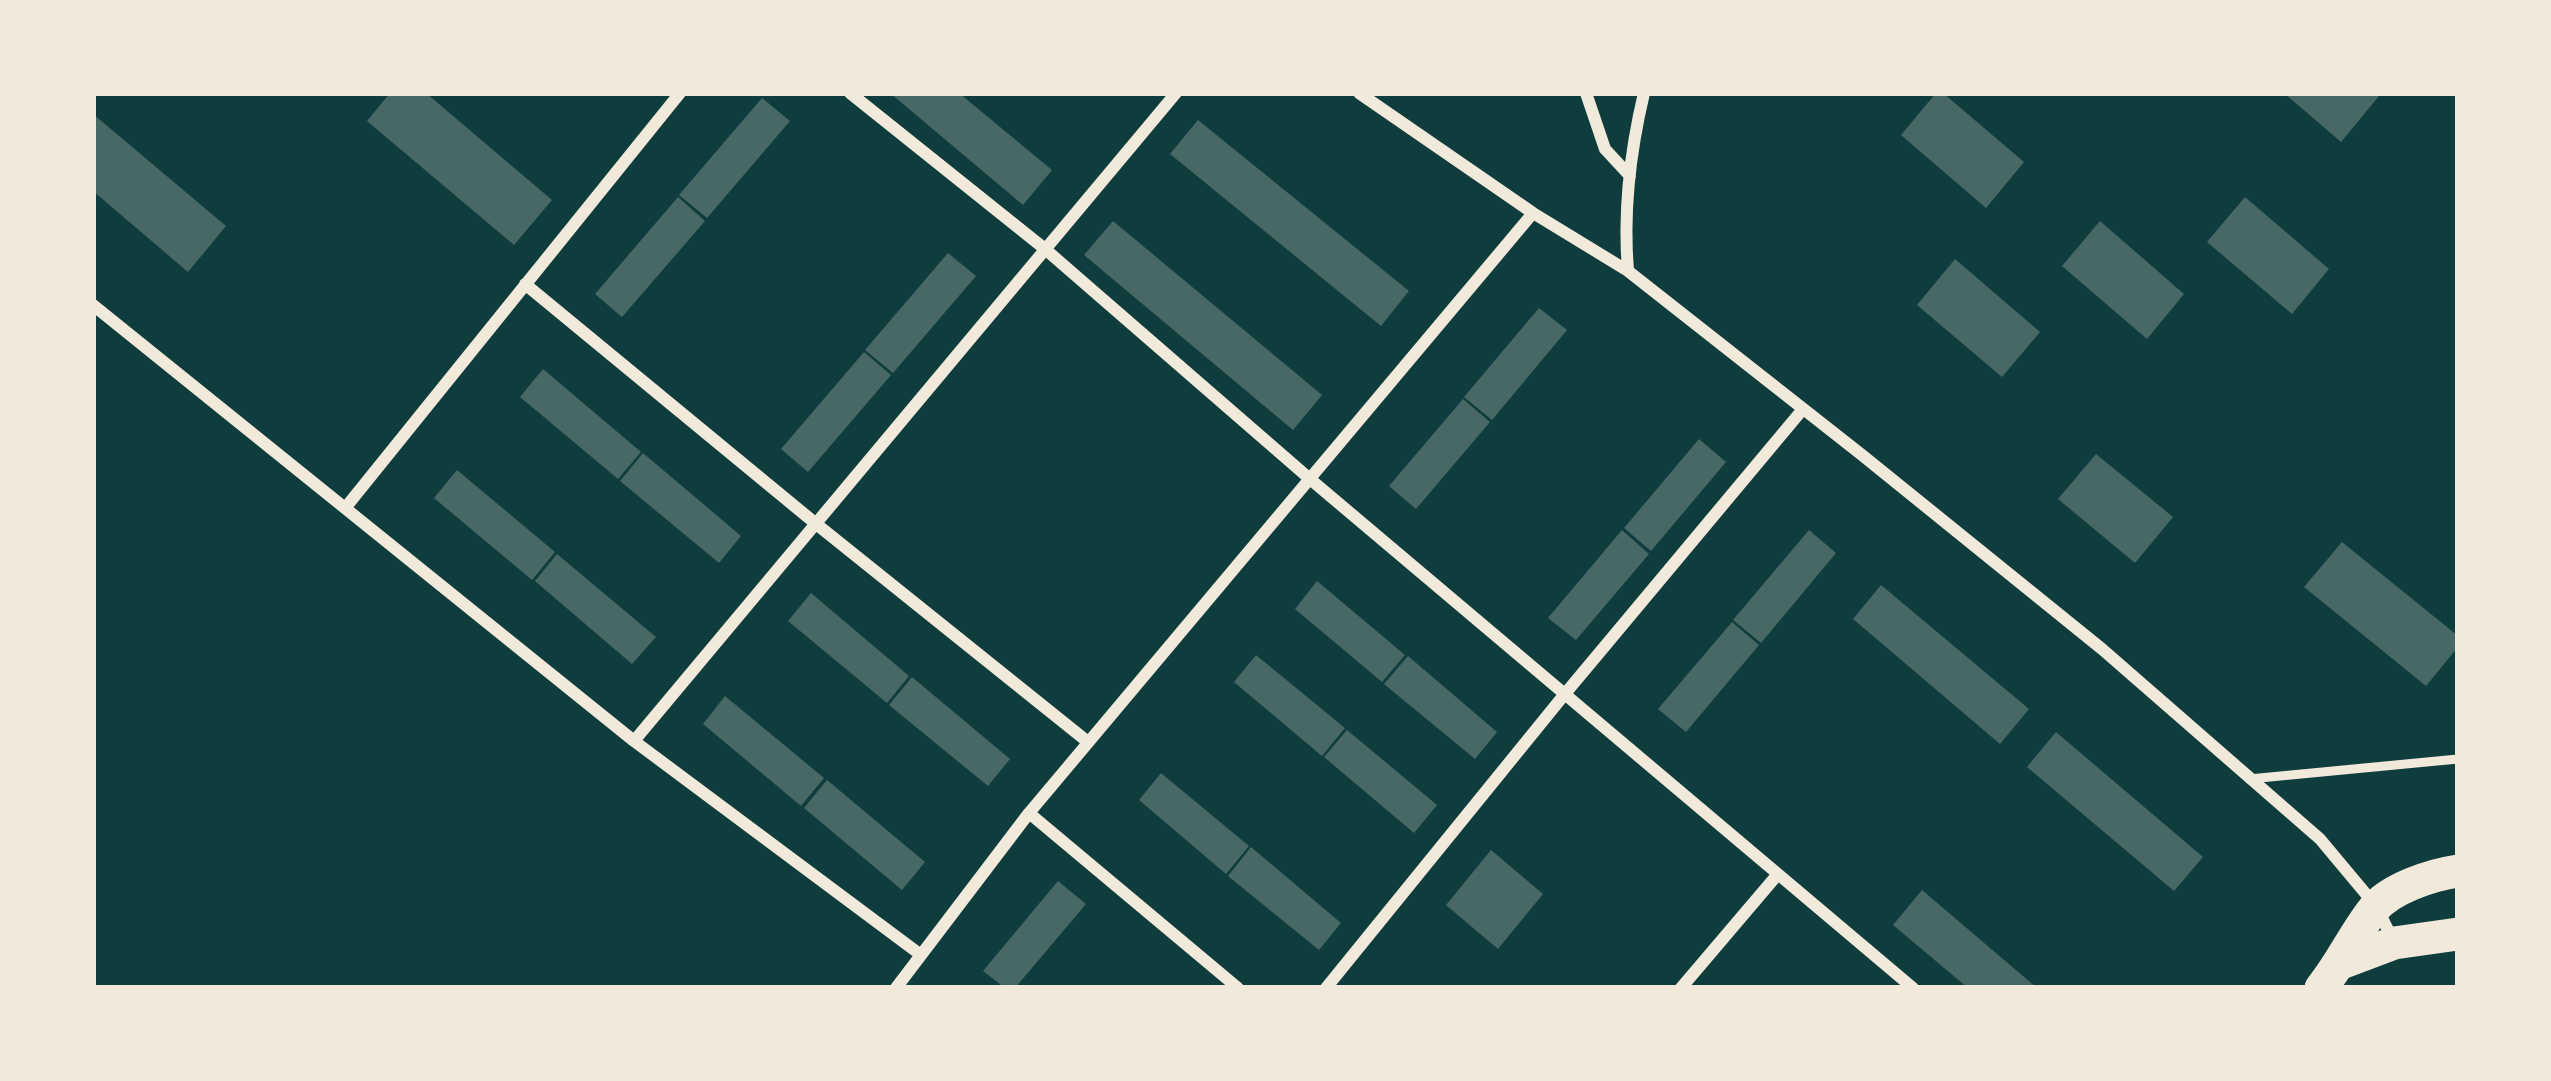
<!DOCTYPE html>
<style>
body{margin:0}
#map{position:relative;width:2551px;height:1081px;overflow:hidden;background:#0f3d3e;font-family:Cabin,sans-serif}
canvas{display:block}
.frame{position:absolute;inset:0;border:96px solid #f1e9da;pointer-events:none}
</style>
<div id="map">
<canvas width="2551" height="1081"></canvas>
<div class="frame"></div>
</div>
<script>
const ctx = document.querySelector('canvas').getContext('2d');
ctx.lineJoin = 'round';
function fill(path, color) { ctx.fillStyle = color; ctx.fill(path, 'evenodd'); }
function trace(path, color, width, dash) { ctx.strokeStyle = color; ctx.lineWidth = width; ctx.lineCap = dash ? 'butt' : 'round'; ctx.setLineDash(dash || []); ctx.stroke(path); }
fill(new Path2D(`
 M390,93H426L552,200L514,245L367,121Z
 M890,93H959L1052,170L1023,205Z
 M1936,93H1943L2024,162L1986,208L1901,135Z
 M2284,93H2375L2379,96L2341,142Z
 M762,98L790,121L707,218L679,195Z
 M93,114L226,226L188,272L93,191Z
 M1198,120L1409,291L1381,326L1170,154Z
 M678,197L705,221L622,317L595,294Z
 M2245,197L2329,269L2292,314L2207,242Z
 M1113,221L1322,395L1293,430L1084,255Z
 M2100,221L2184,294L2147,339L2062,266Z
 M948,253L976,276L893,373L865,350Z
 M1955,259L2040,332L2002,377L1917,305Z
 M1539,308L1567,330L1492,420L1464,397Z
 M864,352L891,375L808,472L781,449Z
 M543,369L641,452L618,479L520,397Z
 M1463,399L1490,422L1416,509L1389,486Z
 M1699,439L1726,462L1651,551L1624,528Z
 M643,453L741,536L719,563L620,481Z
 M2096,454L2173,517L2135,563L2058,499Z
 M457,470L555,552L532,580L434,498Z
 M1622,530L1649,554L1576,640L1548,618Z
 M1809,530L1836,553L1761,643L1733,620Z
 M2342,542L2458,636V647L2426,686L2304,587Z
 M557,554L656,637L632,664L535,581Z
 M1317,581L1405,655L1382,682L1295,609Z
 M1881,585L2029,709L2000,744L1853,619Z
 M811,593L909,676L887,703L788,621Z
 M1732,622L1759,645L1686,732L1658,709Z
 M1256,655L1345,728L1322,756L1234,682Z
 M1408,656L1497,732L1475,759L1384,684Z
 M912,677L1010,759L988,786L889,705Z
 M725,696L824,778L801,806L703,724Z
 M1347,730L1437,805L1414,833L1324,757Z
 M2056,732L2203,857L2174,891L2027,767Z
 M1161,773L1249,846L1226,874L1139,800Z
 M827,780L925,862L902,890L804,808Z
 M1251,847L1341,923L1319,950L1228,876Z
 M1491,850L1543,894L1498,949L1446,905Z
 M1058,881L1086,904L1015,988H1005L983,971Z
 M1922,890L2037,988H1968L1893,925Z`), '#486865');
trace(new Path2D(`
 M2249,779L2458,759`), '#f1e9da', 9);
trace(new Path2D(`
 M850,93L1045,249L1310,479L1913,988
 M1359,93L1533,213L1628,271
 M1586,93L1605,149L1630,176
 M1644,93C1630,152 1623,211 1628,271L1862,455L2102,649L2320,839L2376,906L2392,938
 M525,284L815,523L1088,742
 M93,305L634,741L921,955
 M346,507L680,93
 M634,741L1176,93
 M1029,813L1238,988
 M896,988L1029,813L1533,213
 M1326,988L1564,695L1803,409
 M1681,988L1778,874`), '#f1e9da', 12);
trace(new Path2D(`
 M2341,963L2394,943L2458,934
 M2321,988C2342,962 2354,934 2373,910C2390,888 2432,875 2458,871`), '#f1e9da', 33);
</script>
